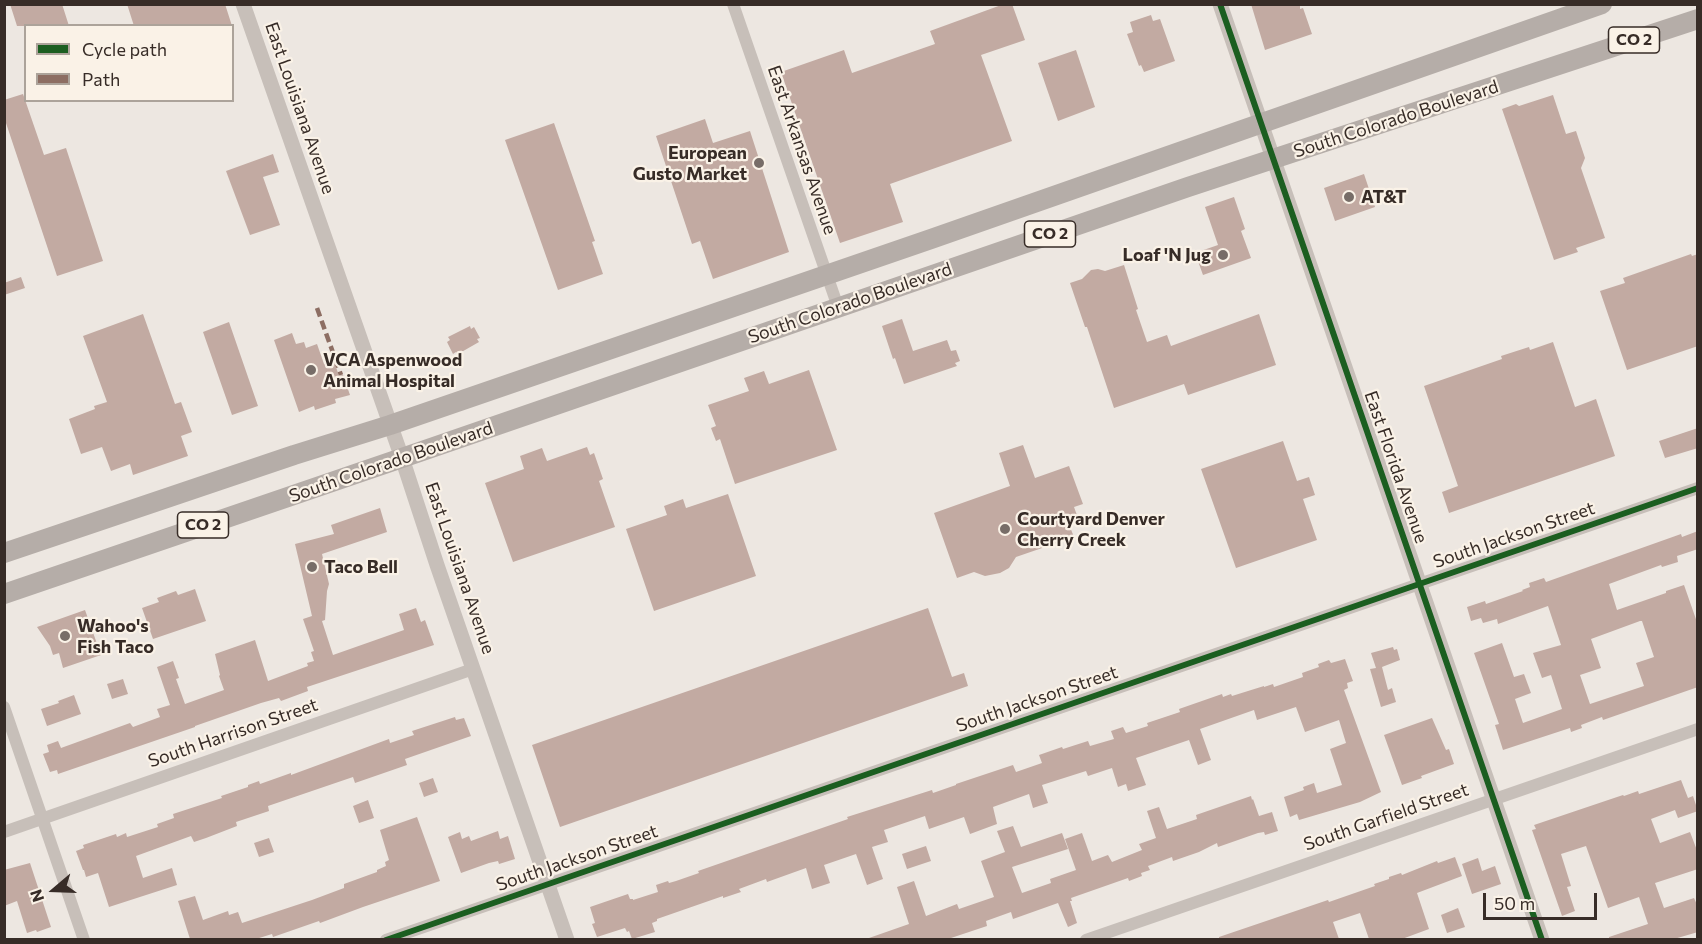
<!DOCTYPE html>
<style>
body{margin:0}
#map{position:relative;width:1702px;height:944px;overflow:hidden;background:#ede7e1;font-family:Commissioner,sans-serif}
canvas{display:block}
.frame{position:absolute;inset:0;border:6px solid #372c27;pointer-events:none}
.legend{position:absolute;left:24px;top:24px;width:210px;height:78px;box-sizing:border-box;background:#faf2e7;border:2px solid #aca39a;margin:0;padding:8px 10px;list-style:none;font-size:18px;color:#372c27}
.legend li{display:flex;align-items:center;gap:12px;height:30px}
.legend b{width:30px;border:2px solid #aca39a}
.north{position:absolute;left:24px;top:860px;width:60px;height:60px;-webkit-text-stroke:4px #faf2e7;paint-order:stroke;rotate:251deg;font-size:16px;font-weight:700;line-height:24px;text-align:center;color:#372c27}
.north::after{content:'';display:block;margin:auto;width:21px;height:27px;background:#372c27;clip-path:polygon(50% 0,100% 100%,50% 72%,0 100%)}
.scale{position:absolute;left:1483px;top:893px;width:114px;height:27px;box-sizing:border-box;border:3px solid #372c27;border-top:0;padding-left:8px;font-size:18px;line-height:21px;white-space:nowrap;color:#372c27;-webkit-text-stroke:4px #faf2e7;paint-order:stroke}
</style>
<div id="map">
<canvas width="1702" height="944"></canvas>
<div class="frame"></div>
<ul class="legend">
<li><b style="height:8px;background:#1b5e20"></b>Cycle path</li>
<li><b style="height:8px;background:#8d6e63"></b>Path</li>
</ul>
<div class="north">N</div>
<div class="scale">50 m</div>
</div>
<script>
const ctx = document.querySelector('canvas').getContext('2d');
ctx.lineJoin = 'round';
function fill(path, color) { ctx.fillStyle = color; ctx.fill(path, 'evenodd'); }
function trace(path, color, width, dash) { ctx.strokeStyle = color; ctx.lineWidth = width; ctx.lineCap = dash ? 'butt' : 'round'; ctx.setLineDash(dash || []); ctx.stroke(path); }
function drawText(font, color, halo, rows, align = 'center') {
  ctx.font = font + ' Commissioner,sans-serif'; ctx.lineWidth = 4.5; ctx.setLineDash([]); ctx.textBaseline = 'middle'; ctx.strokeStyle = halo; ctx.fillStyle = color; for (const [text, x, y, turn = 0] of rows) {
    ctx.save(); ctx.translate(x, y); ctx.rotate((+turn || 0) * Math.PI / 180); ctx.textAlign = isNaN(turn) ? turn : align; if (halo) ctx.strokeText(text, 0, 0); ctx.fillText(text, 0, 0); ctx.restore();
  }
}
fill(new Path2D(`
 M10,4H62L69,26H17Z
 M127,4H225L232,26H134Z
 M1004,4H1012L1025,40L981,55L1012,141L890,184L903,222L840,243L781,72L844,50L852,73L935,44L930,31Z
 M1251,4H1300V9L1303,8L1312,34L1265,50Z
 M1151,15L1153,21L1160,19L1175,61L1144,72L1141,65L1139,66L1127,34L1133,32L1130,22Z
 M1076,50L1095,107L1058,121L1038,63Z
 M23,94L44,155L66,148L103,261L57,276L4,117V100Z
 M1553,95L1566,134L1576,131L1585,158L1581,168L1605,238L1576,248L1578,252L1554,260L1502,109L1516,104L1519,106Z
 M705,119L713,143L750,131L789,252L713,279L700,241L692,244L656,136Z
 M554,123L595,241L592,242L603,274L558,290L505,140Z
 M273,154L279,172L263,177L280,225L250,235L226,171Z
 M1364,174L1375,207L1335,221L1324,188Z
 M1234,197L1245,229L1241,231L1251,258L1203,275L1195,253L1218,245L1205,207Z
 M1691,254L1692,256L1698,254V346L1627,370L1600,291L1625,283L1623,278Z
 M1124,265L1138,309L1136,310L1147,342L1167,335L1171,346L1259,314L1276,365L1188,395L1184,384L1114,408L1087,327H1085L1070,283L1082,279L1091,270L1098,269L1105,271Z
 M21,277L25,288L4,295V283Z
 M143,314L175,404L181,402L192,432L181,436L188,456L133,475L130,464L111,471L102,447L81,454L69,419L95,409L94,406L107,402L83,336Z
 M902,319L913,351L947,340L951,351L956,350L960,361L955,363L957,366L904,384L895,358L893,359L882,326Z
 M229,322L258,406L232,415L203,332Z
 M470,326L471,329L474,327L480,338L477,339L479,342L458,354L456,352L453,354L447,342L450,340L448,337Z
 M292,333L296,344L304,342L306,348L317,344L324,364L334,361L339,376L343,375L350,395L335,399L336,403L315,410L314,406L299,412L274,340Z
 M1553,342L1575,407L1596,399L1615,456L1449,513L1442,492L1458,486L1424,386L1502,359L1501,356L1529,347L1530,350Z
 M809,370L837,450L735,484L720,439L716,441L711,428L716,426L708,405L749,391L744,378L764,371L769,384Z
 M1698,428V448L1665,458L1659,441Z
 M1283,441L1297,481L1309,477L1315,495L1303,499L1317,540L1236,568L1201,469Z
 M1023,445L1035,478L1069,466L1083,504L1074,507L1078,518L1068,522L1074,537L1016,557L1009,568L1000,573L985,576L974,572L957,578L934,513L1010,486L999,453Z
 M587,447L590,455L594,453L603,479L599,481L615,527L513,562L485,483L524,469L520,456L542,448L547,461Z
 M728,494L756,576L654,611L626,529L667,515L664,506L683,499L686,508Z
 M380,508L387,532L322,554L329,584L327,591L325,620L322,621L333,655L404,630L399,614L416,608L421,622L425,620L434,645L307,687L308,691L281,701L279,698L261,703L195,726V727L58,774L57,770L50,772L43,754L49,752L47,745L58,741L61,748L130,723L133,727L160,717L157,709L170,705L157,667L173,661L179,678L176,679L185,704L224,690L219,676L220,675L215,654L255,640L268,681L308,666L307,663L314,661L311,652L314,651L303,619L312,616L295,544L334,534L331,525Z
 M1698,531V549L1677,556L1678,562L1662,567L1661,565L1609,584L1617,610L1666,593V591L1684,585L1698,625V687L1603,720L1602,717L1581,725L1582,728L1571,732L1570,728L1503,750L1495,725L1499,724L1474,653L1502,643L1514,677L1524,674L1531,693L1515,699L1523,723L1562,709L1551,675L1542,678L1533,653L1561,645L1548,606L1498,624L1497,619L1483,623L1481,618L1471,621L1467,607L1485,601L1486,604L1523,591L1522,590L1530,587L1529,583L1544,578L1546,582L1681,534L1682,537ZM1640,621H1642L1654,657L1636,663L1644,686L1590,704L1580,675L1601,668L1591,639Z
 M195,589L206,621L153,639L142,608L159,602L157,598L176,591L178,595Z
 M928,608L952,677L964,673L968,686L560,827L532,745Z
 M85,610L101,655L63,668L59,653L53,655L50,646L37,627Z
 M1393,647L1394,650L1397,649L1400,660L1382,667L1388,690L1392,688L1396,702L1381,707L1370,669L1376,668L1371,653Z
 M1345,659L1353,681L1347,683L1348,688L1344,690L1381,792L1360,802L1299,820L1297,814L1290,817L1284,797L1304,790L1303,787L1314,783L1317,793L1342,785L1330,749L1346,743L1339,720L1305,732L1296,707L1257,720L1254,710L1200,729L1211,760L1198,765L1189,740L1136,758L1146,785L1128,791L1126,784L1118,787L1112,768L1088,776L1086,771L1042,785L1048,803L1033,808L1029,794L993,807L997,824L970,834L964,817L929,829L925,816L884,830L888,842L872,847L883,879L867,885L856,854L824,865L830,883L812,889L806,868L767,882L766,879L739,889L741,892L723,898V896L657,919V921L652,923L655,932L632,939L629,931L627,932L625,928L597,937L592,924L595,923L590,907L628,894L630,899H633V900L658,892L656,885L668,881L669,883L676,881L699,873L698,871L848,819L847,817L932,790L933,793L956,785V784L1013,765L1016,772L1042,763L1039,755L1062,747L1063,749L1088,741L1090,746L1114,739L1111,731L1123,727L1126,733L1148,726L1147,723L1180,712L1179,709L1222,694L1223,697L1231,694L1232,696L1264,686V687L1273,684L1274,687L1303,677L1302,673L1319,667L1318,664L1329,660L1331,663Z
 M123,679L128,694L112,699L107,684Z
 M74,695L81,714L47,726L41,709L59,703L58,701Z
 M455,717L456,720L464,718L471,736L405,759L407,765L355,783L353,777L268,806L269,811L236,822L237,826L206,838L194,842L191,836L136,856L143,878L172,868L177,885L109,907L98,873L86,877L84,870H83L76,851L84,848L83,845L116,834L117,837L126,833L127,837L158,827L157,824L174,818L173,814L222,798L221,796L248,787V785L259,781L260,784L291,773V775L389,739L390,743L414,735L412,731Z
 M1432,718L1446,750L1449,749L1454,764L1421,776L1422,778L1402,785L1384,735Z
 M433,778L438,792L424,797L419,783Z
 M1681,780L1688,798L1693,796L1698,811L1678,818L1675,810L1651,819L1660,843L1690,832L1698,853V869L1655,883L1664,908L1694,898L1698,907V932L1674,939H1609V937L1648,924L1639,897L1608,908L1586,846L1561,854L1571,886L1567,887L1575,911L1562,916L1532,830L1536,829L1534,825L1623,795L1624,796L1638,791L1639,794Z
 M1251,796L1252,800L1253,799L1259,816L1272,812L1278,831L1265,835L1264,832L1258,833L1218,847L1217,843L1199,852L1173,861L1172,857L1148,866L1150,870L1141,873L1142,876L1129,881L1128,878L1071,898L1072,901H1070L1077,923L1068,927L1058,903L1013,919L1011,912L986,921L987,926L948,939H869V938L909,924L897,887L914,881L926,916L957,904L959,909L994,897L981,861L1005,852L997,831L1013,826L1021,847L1062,833L1068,849L1012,867L1022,893L1051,883L1050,879L1076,870L1065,839L1082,833L1092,861L1108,855L1112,862L1142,850L1139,844L1156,838L1147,811L1159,807L1167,829L1197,819L1196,815Z
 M368,800L374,818L359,823L353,806Z
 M417,817L440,881L363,907L320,923L319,921L273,937L272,934L256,939H190L178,901L195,896L203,920L228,911L229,915L238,912L242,923L312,900L344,888V884L377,872V870L386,866L385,862L389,860L380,830Z
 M498,831L500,839L508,836L515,859L499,864L498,861L489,863L461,873L448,837L460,832L462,839L469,836L471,841Z
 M269,838L274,852L259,857L254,843Z
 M926,846L931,861L907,869L902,854Z
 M1455,857L1462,876L1417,893L1429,929L1402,939H1369L1360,913L1333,922L1339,939H1219V937L1328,900L1329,902L1375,886L1374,884L1389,879V877L1401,873L1402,875L1437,861L1438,863Z
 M1478,858L1482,871L1495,866L1501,884L1472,894L1462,864Z
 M30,863L51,927L37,932L36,930L27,933L17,901L4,906V870Z
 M1458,908L1465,927L1447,933L1441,915Z`), '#c2aaa2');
trace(new Path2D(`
 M733,4L838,307
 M4,707L84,940
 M4,832L473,669
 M386,940L1698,488
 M1086,940L1698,729`), '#c7bfb9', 12);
trace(new Path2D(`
 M243,4L402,458L437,565L567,940
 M1220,4L1542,940`), '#c7bfb9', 15);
trace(new Path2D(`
 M4,553L294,455L390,425L931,239L1602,4
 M4,594L402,458L1188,187L1698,19`), '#b5ada8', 20);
trace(new Path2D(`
 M317,308L341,375`), '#8d6e63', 4.5, [9, 4.5]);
trace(new Path2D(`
 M1220,4L1542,940
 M386,940L1698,488`), '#1b5e20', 6);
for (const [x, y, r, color] of [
 [759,163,6,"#776d68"],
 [1349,197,6,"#776d68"],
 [1223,255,6,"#776d68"],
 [311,370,6,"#776d68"],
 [1005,529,6,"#776d68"],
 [312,567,6,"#776d68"],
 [65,636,6,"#776d68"]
]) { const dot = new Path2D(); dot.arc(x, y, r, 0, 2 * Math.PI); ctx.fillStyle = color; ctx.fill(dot); trace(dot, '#faf2e7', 2); }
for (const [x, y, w] of [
 [1634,40,51],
 [1050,234,51],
 [203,525,51]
]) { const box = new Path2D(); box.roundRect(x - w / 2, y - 13, w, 26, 4.5); ctx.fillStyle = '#faf2e7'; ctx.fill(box); trace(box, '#372c27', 1.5); }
drawText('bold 16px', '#372c27', null, [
 ["CO 2",1634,40],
 ["CO 2",1050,234],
 ["CO 2",203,525]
]);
drawText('18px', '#372c27', '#faf2e7', [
 ["East Louisiana Avenue",300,108,71],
 ["South Colorado Boulevard",1396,119,-18],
 ["East Arkansas Avenue",802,150,71],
 ["South Colorado Boulevard",850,303,-19],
 ["South Colorado Boulevard",391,462,-19],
 ["East Florida Avenue",1396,467,71],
 ["South Jackson Street",1514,535,-19],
 ["East Louisiana Avenue",460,568,71],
 ["South Jackson Street",1037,699,-19],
 ["South Harrison Street",233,733,-19],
 ["South Garfield Street",1386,817,-19],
 ["South Jackson Street",577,858,-19]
]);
drawText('bold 18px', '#372c27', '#faf2e7', [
 ["European",747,153,"right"],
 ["Gusto Market",747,174,"right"],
 ["AT&T",1361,197],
 ["Loaf 'N Jug",1211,255,"right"],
 ["VCA Aspenwood",323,360],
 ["Animal Hospital",323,381],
 ["Courtyard Denver",1017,519],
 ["Cherry Creek",1017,540],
 ["Taco Bell",324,567],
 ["Wahoo's",77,626],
 ["Fish Taco",77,647]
], 'left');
</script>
